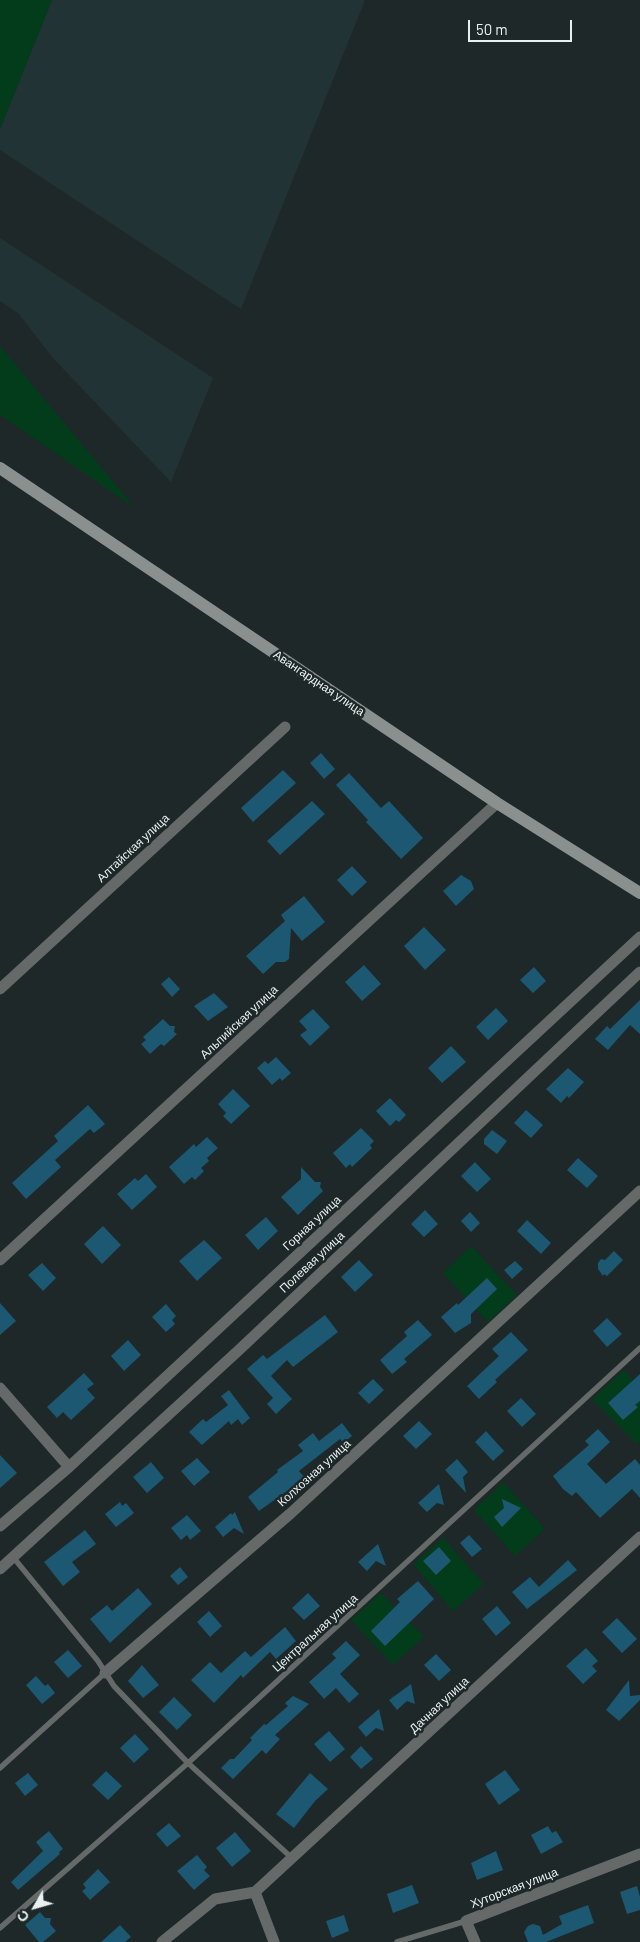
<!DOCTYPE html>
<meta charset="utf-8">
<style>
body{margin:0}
#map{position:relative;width:640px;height:1942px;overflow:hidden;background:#1e2829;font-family:Barlow,sans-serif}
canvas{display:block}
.north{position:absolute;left:10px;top:1882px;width:50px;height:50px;-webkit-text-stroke:4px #1e2829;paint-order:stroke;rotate:232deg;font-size:14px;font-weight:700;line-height:20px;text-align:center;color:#e9f0f0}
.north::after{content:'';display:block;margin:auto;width:18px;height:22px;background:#e9f0f0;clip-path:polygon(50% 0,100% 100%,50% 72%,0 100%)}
.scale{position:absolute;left:468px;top:20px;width:104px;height:22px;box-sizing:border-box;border:2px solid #e9f0f0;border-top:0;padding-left:6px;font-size:15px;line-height:18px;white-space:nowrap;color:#e9f0f0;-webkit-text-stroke:4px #1e2829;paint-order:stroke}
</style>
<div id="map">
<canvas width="640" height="1942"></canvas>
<div class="north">С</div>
<div class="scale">50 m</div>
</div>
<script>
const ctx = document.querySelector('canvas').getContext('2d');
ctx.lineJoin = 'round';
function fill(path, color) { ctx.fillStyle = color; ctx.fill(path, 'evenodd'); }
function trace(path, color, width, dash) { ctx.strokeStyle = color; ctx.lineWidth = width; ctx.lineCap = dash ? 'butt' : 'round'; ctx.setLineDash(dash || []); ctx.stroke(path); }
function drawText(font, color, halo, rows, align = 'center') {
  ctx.font = font + ' Barlow,sans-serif'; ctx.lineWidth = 5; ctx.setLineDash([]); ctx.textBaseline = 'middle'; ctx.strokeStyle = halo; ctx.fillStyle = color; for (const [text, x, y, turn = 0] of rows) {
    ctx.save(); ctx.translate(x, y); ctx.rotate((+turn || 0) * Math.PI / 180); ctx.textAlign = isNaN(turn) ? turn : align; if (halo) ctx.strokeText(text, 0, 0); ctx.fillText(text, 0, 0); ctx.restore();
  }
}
fill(new Path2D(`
 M52,0H365L241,309L0,150V129Z
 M0,238L213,378L171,482L53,358L18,313L0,301Z`), '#213335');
fill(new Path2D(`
 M0,0H52L0,129Z
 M0,346L135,508L0,415Z
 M471,1246L517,1295L488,1322L443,1273Z
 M624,1370L640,1388V1441L637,1444L592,1399Z
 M503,1482L545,1529L515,1556L474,1510Z
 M443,1538L484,1584L453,1611L413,1564Z
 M381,1593L424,1637L393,1665L351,1620Z`), '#023c1b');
fill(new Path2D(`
 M321,753L335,769L324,779L310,763Z
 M283,770L296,783L253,822L241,808Z
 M349,773L381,808L389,801L423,838L401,859L366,822L368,820L336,785Z
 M312,801L325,814L280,855L267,841Z
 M352,866L367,882L352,896L337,880Z
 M461,875L471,881L474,889L456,906L443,891Z
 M304,896L325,922L302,941L291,928L289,959L285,962H276L263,974L246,956L285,921L281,915Z
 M424,927L446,950L425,970L404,946Z
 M364,965L381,984L362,1001L345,982Z
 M534,967L546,981L533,993L520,980Z
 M169,977L180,989L172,997L161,984Z
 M214,993L228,1007L208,1021L194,1006Z
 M640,1000V1034L630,1025L608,1050L595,1039L607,1026L610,1029Z
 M496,1008L508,1021L488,1040L476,1027Z
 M313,1009L330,1027L310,1046L300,1035L307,1030L299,1021Z
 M163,1019L170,1026H175L174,1032L177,1034L164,1046L161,1044L150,1054L141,1044L146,1040L143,1037Z
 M451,1046L466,1062L442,1083L428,1068Z
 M276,1057L291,1073L282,1081L280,1078L272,1085L257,1068L265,1061L268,1064Z
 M568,1068L584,1082L569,1098L567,1096L561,1103L546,1089Z
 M233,1089L250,1106L231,1124L223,1116L226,1113L218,1104Z
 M390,1098L406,1115L399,1122L396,1120L390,1126L376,1111Z
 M88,1105L105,1124L94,1133L90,1129L55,1160L61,1167L26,1199L12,1183L58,1141L54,1136Z
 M526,1110L543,1125L531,1138L514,1123Z
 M361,1128L374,1141L370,1145L372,1148L352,1167L350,1164L346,1168L333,1153Z
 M492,1130L507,1141L497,1154L484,1144V1139Z
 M207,1137L218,1148L207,1158L209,1161L201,1168L204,1171L195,1180L192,1177L184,1184L169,1167L194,1144L196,1147Z
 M578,1158L598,1176L587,1188L567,1170Z
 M475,1162L491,1179L477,1192L461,1176Z
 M301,1167L315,1182H321L320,1187L323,1191L298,1215L281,1197L301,1179Z
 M146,1174L157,1187L132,1210L117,1194L135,1178L138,1181Z
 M425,1210L438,1224L424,1237L411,1224Z
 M470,1212L480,1223L471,1232L461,1221Z
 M266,1217L278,1231L258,1250L245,1235Z
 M527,1220L551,1243L541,1254L517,1231Z
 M103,1226L121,1245L102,1264L84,1244Z
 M204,1240L222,1258L197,1281L179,1261Z
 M614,1251L623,1260L607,1276L604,1274L603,1276L598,1269V1263L601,1259L605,1260Z
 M359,1260L373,1275L355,1292L341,1277Z
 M515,1261L523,1269L512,1279L504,1270Z
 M42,1263L56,1278L43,1291L28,1275Z
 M487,1278L497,1289L471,1314V1323L455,1333L441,1317L457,1303L458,1305Z
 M0,1303L16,1321L0,1335Z
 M166,1304L176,1316L172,1320L175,1324L166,1332L152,1317Z
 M325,1315L338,1332L293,1367L287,1360L271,1376L292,1399L276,1414L267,1404L273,1398L247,1369L263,1355L267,1359Z
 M607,1318L622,1334L607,1347L593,1331Z
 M418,1320L432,1335L404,1359L407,1362L392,1374L380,1360L407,1336L404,1332Z
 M511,1332L528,1350L495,1380L497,1382L479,1399L467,1386L499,1356L492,1349Z
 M128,1340L141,1355L124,1371L111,1356Z
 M84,1373L94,1384L87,1389L95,1398L71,1420L63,1412L57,1418L47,1407Z
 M640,1374V1401L635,1405L638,1407L623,1420L608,1403Z
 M373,1379L384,1390L369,1404L358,1393Z
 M229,1390L250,1418L242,1425L238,1419L231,1425L229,1421L202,1445L189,1432L203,1419L206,1422L228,1405L221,1396Z
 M521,1398L536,1414L522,1427L507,1411Z
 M419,1421L432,1434L416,1449L403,1436Z
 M342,1423L352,1436L343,1443L340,1439L299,1471L305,1478L259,1511L248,1497L278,1472L277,1470L303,1451L298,1445L313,1433L319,1441Z
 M598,1429L610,1442L587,1464L606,1484L635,1459L640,1465V1498L632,1489L600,1518L576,1492L572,1496L563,1489L553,1476L589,1445L585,1441Z
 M486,1431L504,1451L493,1461L475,1442Z
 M0,1455L17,1473L0,1488Z
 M197,1458L210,1472L194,1486L181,1471Z
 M457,1459L468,1472L463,1477L466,1493L445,1470Z
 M151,1462L164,1478L147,1493L133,1477Z
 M439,1484L444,1505L437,1503L427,1512L418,1503Z
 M502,1499L521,1508L502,1527L494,1517L504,1508Z
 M120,1502L122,1506L126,1503L134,1513L116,1527L105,1514Z
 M235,1512L244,1534L234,1528L223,1537L215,1527L231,1513L232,1515Z
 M187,1515L201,1531L190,1540L187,1535L181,1540L171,1528Z
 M85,1530L96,1544L72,1562L80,1572L63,1586L44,1562Z
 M469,1535L482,1549L472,1557L460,1543Z
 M378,1544L386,1566L376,1561L367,1571L358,1562Z
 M439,1547L451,1561L436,1575L423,1561Z
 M568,1560L577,1570L527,1609L512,1592L530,1577L539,1587Z
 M180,1567L188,1577L178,1585L170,1576Z
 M418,1581L434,1599L385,1646L371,1631L400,1602L397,1599Z
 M138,1588L152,1604L110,1643L90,1619L107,1605L112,1611Z
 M308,1593L320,1606L304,1620L292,1608Z
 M497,1606L511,1623L496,1636L482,1619Z
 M209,1611L222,1626L210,1637L197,1622Z
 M617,1618L637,1639L622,1653L602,1632Z
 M285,1627L296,1641L276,1659L270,1652L243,1678L241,1675L214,1703L191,1680L210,1662L221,1673L245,1651L251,1657Z
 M346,1641L360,1655L340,1674L359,1694L349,1703L336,1688L324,1699L309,1682L336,1658L332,1654Z
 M586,1648L598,1661L592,1666L597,1671L583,1684L566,1666Z
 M68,1650L82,1666L68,1678L54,1662Z
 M436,1654L451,1670L439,1681L424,1665Z
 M142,1665L159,1685L143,1698L128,1681Z
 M36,1676L45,1686L48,1684L55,1693L42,1704L26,1685Z
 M629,1680L630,1696L640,1695V1700L619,1721L606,1710Z
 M411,1684L415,1704L407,1701L397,1710L389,1700Z
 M293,1696L309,1704L275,1735L280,1739L266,1754L262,1750L233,1779L221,1768L230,1759H234L252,1740L250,1738L264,1724L266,1725L288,1706L285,1703Z
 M174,1697L192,1715L177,1730L159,1712Z
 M379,1709L384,1731L376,1728L366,1737L358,1727Z
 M329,1731L345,1749L330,1762L314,1744Z
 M135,1734L149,1749L134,1763L120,1748Z
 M361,1746L373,1759L361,1769L350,1757Z
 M505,1770L520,1790L499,1805L485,1784Z
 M106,1771L122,1786L108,1800L92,1785Z
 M28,1773L38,1785L25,1796L15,1783Z
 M310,1773L328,1789L315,1801L294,1828L276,1814Z
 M169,1823L181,1836L167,1847L156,1834Z
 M548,1826L552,1833L556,1831L563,1842L541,1854L531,1835Z
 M49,1831L63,1849L59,1852L60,1854L18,1890L11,1882L43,1851L36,1842Z
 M235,1832L251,1851L232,1867L216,1848Z
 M496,1851L503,1870L477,1880L471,1863Z
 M197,1855L207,1867L204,1870L210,1876L194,1890L177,1871Z
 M98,1869L110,1882L90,1900L82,1891L86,1888L83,1884Z
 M412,1885L419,1903L393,1913L387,1894Z
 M637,1886L640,1897V1910L627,1914L620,1892Z
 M588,1905L594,1923L546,1942H528L524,1932L528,1926L533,1924L540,1926L543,1935L562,1924L559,1916Z
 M40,1912L45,1918H51L50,1924L56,1931L43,1942H39L25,1925Z
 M344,1915L349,1931L332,1938L326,1921Z
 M120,1925L131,1937L125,1942H101Z`), '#1c5872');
trace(new Path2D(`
 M13,1557L98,1661L114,1686L188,1763L293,1859
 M0,1768L105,1673
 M0,1928L188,1763L640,1348
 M397,1942L466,1921`), '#656a68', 5.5);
trace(new Path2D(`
 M0,989L285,727
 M0,1260L497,803
 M0,1388L69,1467
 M0,1526L69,1467L640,937
 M0,1569L239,1350L640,972
 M105,1673L291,1513L640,1191
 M162,1942L215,1899L255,1892
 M274,1942L255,1892L640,1537
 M475,1942L466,1921L640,1854`), '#656a68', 11);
trace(new Path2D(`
 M0,468L497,803L640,893`), '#89908e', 12);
drawText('12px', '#e9f0f0', '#1e2829', [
 ["Авангардная улица",319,683,34],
 ["Алтайская улица",133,848,-43],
 ["Альпийская улица",239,1022,-43],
 ["Горная улица",312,1223,-43],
 ["Полевая улица",312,1262,-43],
 ["Колхозная улица",314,1473,-42],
 ["Центральная улица",315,1633,-42],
 ["Дачная улица",439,1705,-43],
 ["Хуторская улица",514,1888,-21]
]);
</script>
